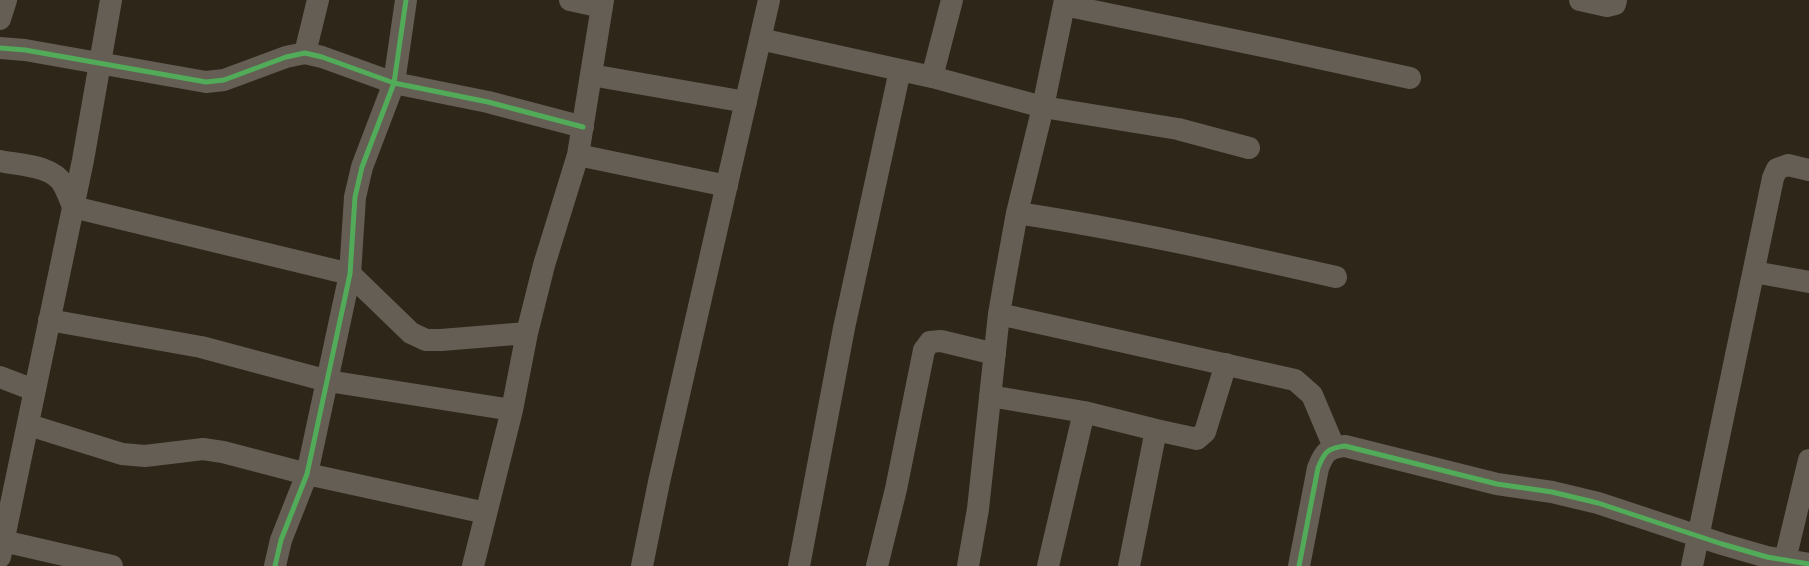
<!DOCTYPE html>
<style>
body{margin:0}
canvas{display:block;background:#2e2618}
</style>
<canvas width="1809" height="566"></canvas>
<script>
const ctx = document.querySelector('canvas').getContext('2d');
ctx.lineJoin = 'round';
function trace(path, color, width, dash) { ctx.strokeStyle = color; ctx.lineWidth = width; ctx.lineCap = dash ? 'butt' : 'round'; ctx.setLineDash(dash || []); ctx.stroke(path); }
trace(new Path2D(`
 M570,0L602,7
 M1580,0L1607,6L1615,4L1616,0
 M1064,5L1277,49L1410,78
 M0,19L6,0
 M760,39L932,77L1043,107L1178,129L1249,148
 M0,48L25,50L206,82L224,80L286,57L305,53L322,57L394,83L488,102L583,127
 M305,53L318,0
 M591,75L746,102
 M932,77L952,0
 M578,155L727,186
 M0,161C19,165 52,165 63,184C67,191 70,199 73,207L350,274L411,333L426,340H441L527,333
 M1017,213C1124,229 1230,253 1336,277
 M1754,272L1809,282
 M999,314L1295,380L1312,395L1334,447
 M49,320L201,347L328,381L512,410
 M0,377L34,390
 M990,396L1084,412L1156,430L1197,439L1205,432L1226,364
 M29,425L122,454L145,456L203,449L223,452L307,474L486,513
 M3,541L112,566
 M0,557L83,160L111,0
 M1785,560L1809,460
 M275,566L281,540L307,474L350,274L355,197L362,167L394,83L406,0
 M473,566L512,410L527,333L544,265L578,155L603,0
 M642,566L659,482L769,0
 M799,566L844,328L900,70
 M877,566L896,489L924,350L930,342L941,341L995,354
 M968,566L978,509L999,314L1005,279L1017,213L1043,107L1065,0
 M1048,566L1084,412
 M1129,566L1156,430
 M1299,566L1318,468C1324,453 1327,448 1345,446L1497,484L1552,492L1598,503L1722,544L1767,557L1809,564
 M1692,566L1773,178L1777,169L1788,165L1809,170`), '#645e54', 22);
trace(new Path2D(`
 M0,48L25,50L206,82L224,80L286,57L305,53L322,57L394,83L488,102L583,127
 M275,566L281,540L307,474L350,274L355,197L362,167L394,83L406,0
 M1299,566L1318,468C1324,453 1327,448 1345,446L1497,484L1552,492L1598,503L1722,544L1767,557L1809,564`), '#51ab58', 5);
</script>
